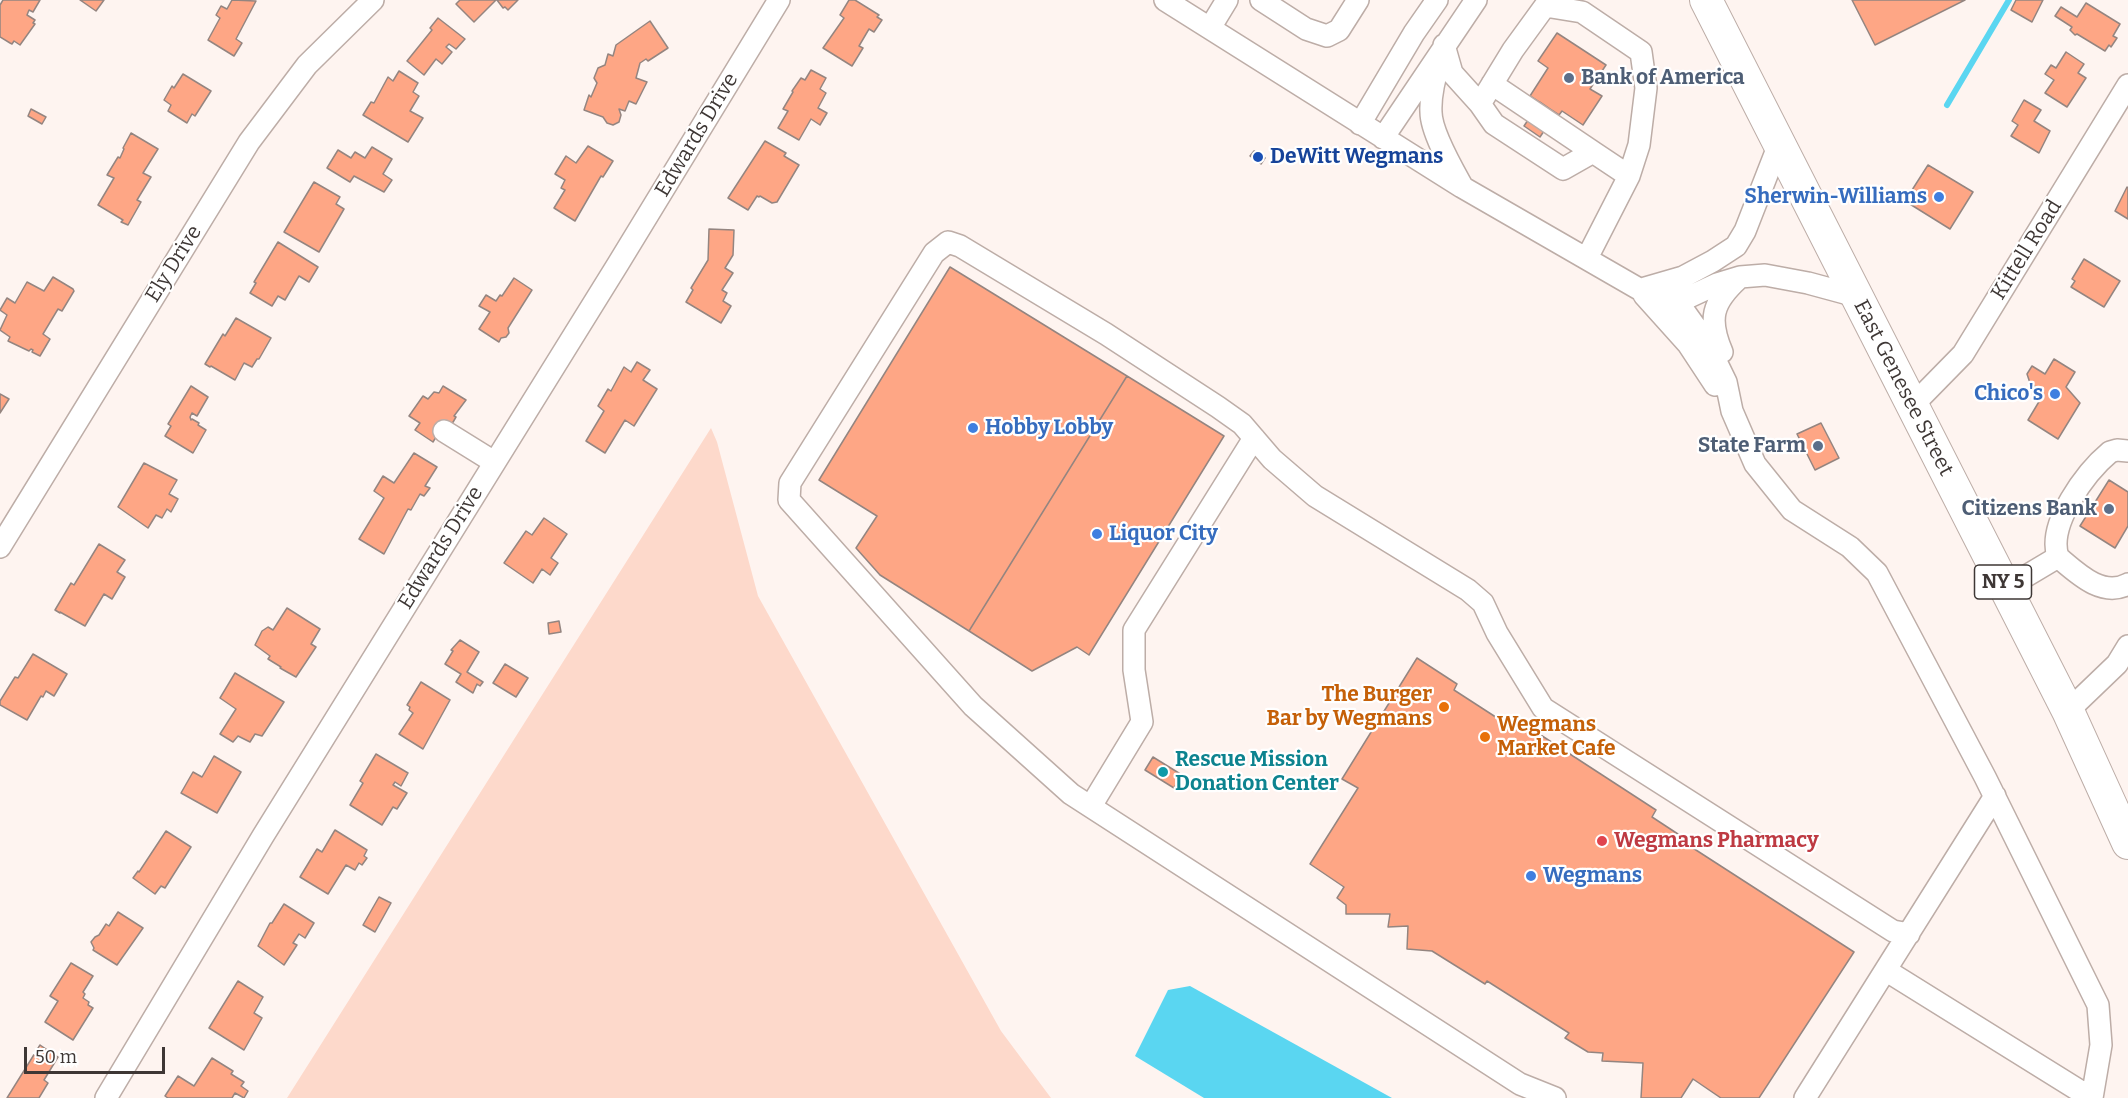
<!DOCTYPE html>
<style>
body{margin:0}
#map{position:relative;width:2128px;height:1098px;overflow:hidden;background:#fef4f0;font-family:Bitter,serif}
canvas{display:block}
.scale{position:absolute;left:24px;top:1047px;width:141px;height:27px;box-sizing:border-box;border:3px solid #3e3735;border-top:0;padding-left:8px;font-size:18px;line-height:21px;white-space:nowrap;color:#3e3735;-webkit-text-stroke:4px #fff;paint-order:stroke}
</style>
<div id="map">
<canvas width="2128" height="1098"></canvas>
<div class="scale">50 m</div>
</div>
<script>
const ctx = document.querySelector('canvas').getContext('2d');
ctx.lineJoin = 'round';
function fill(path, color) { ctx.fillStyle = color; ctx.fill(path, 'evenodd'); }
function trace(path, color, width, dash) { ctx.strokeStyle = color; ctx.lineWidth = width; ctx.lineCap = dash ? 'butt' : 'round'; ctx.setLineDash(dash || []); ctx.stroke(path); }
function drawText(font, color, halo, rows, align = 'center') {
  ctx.font = font + ' Bitter,serif'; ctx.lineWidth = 4.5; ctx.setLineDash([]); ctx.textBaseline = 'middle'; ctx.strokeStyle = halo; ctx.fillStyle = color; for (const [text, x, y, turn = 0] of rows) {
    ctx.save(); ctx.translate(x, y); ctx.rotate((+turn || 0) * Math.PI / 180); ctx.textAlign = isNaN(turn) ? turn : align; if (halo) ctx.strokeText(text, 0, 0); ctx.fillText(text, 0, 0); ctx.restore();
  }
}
fill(new Path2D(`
 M711,428L717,442L758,596L1001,1031L1051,1098H287Z`), '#fdd9cb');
fill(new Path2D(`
 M1190,986L1392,1098H1204L1135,1056L1168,990Z`), '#5ad6f1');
trace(new Path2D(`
 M1947,105L2009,0`), '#5ad6f1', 6);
const building = new Path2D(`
 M3,0H40L33,12L29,10L27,15L35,20L33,23L35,24L20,45L14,41L12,44L10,43L0,37V5Z
 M80,0H104L96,11Z
 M232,0L256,1L236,39L242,43L234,56L208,40L220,18L216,15L221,6L227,9Z
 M460,0H496L474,22L456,4Z
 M497,0H518L508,10L505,7L503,8Z
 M849,0H855L879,15L877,17L882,20L874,32L869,29L859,46L863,48L852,66L823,48L844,18L840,15Z
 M1852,0H1965L1875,45Z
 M2016,0H2043L2032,22L2011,10Z
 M2086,3L2120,24L2113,36L2117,38L2111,47L2109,45L2105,51L2077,34L2075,35L2070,30L2072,27L2055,16L2061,7L2077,17Z
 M438,18L465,39L456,49L449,44L446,47L452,52L442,64L436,59L424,75L407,61L432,30L430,28Z
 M650,21L668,48L648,61L646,59L640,63L636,78L647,82L636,104L629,101L625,111L619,109L621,115L619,122L613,125L607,123L603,117L584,110L589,95L591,97L597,83L594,78L598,68L605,65L608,54L613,56L616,45Z
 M1557,33L1606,65L1590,89L1602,96L1583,125L1562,111L1559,115L1530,96L1548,68L1538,61Z
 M2066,52L2084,64L2078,73L2086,78L2067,107L2045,93L2054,80L2045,74L2051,65L2056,68Z
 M811,70L826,78L820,89L826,93L818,108L827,113L820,125L811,119L799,140L778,128L788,111L783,109L793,92L792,91L801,78L805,80Z
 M399,71L418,83L413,92L419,96L410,111L423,118L408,142L363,115L371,102L374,103L388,77L393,81Z
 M183,74L211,91L195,116L192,114L187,123L168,111L171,105L164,100L172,86L174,88Z
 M2024,100L2041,110L2034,121L2050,131L2039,153L2011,136L2018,125L2012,121Z
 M1540,102L1556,113L1540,137L1524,126Z
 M31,109L46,117L42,124L28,116Z
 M131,133L158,149L143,173L151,177L137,200L141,202L128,225L121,222L123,220L98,205L114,178L107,175L118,157L120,158L124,149L123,148Z
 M765,141L786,153L784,156L799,165L777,202L772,203L760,196L759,197L757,196L748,210L728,198Z
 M588,146L613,161L603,177L601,176L575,221L554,208L565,190L561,188L565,180L555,174L566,156L576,163Z
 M372,147L392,159L383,174L392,180L384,192L354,176L350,182L327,168L338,150L351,158L355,152L365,158Z
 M1254,151L1265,158L1261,164L1250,156Z
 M1928,165L1973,192L1950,229L1905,201Z
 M314,182L340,197L336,204L344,209L319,252L284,232Z
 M2127,187L2128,188V219L2115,211Z
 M709,229L734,230L733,255L725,268L733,273L722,290L727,293L723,301L731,306L721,323L686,302L693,290L691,288L708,260Z
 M278,242L318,267L309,282L299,276L285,300L278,296L272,306L250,293L256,283L254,282Z
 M2084,259L2120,281L2104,307L2071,287L2075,281L2072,279Z
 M950,267L1127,376L969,631L880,575L856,548L877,516L819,480Z
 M53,277L73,289L74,291L62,311L58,309L43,334L50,339L40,356L32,352L33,350L31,349L29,351L8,341L10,337L0,330L7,315L0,310L7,298L15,303L27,282L44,291Z
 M514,278L532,290L508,328L509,333L506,337L501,338L499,342L479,329L490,312L479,306L486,295L496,301L500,295L502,296Z
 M236,318L271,338L259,359H257L252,367L244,363L235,380L211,366L210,367L205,364L223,334L225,336Z
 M2054,359L2075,372L2066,387L2080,403L2058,439L2028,420L2040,400L2036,387L2030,383L2027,374L2032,366L2045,374Z
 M637,362L650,370L643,380L657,389L634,426L625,420L605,453L586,441L604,411L598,406L608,389L611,391L624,367L631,372Z
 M1127,376L1224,436L1089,655L1077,647L1032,671L969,631Z
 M191,386L208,397L197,416L192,413L190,417L191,420L192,419L199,423L198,425L206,430L193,453L165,436L171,426L168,424Z
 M443,386L466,400L454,416L456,417L449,429L442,427L433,442L415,430L420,423L409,416L423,396L428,399L434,392L439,393Z
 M0,394L9,399L0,413Z
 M1821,423L1839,458L1815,470L1797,434Z
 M414,453L437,467L425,486L430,488L424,496L420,494L411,510L408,509L384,554L359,539L384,498L374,491L383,476L394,483Z
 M144,463L177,480L169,494L178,499L171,512L167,509L162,518L156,515L148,528L118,507Z
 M2109,480L2128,492V526L2115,548L2080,526Z
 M544,518L567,534L551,558L558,563L550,575L542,569L533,583L504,563L526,531L532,535Z
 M99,544L125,560L117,572L125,577L112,599L104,594L85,626L60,612V613L55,610L71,583L74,585Z
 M287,608L320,629L311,644L316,647L296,677L280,668L281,667L268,659L270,656L255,645L262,631L268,627L273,630Z
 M559,621L561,632L549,634L548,623Z
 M460,640L479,652L467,672L483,682L480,686L477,684L473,693L456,682L461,674L445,664L453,651L451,650Z
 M33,654L67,674L54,696L46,691L43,697L41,696L27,720L0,705V701L15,677L18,678Z
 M1417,658L1457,684L1454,690L1508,725L1513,717L1656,810L1652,817L1684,838L1682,841L1854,952L1759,1098H1721L1693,1079L1681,1098H1641L1643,1063L1602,1061L1603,1053L1588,1052L1565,1038L1569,1033L1487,981L1485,984L1432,951L1407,949L1408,926L1388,927L1390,914H1346V905L1337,898L1344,887L1310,864L1358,788L1342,779Z
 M505,664L528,678L516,697L493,683Z
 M235,673L284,702L262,736L255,734L250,742L238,736L233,742L220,734L236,709L220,698Z
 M421,682L450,700L423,749L399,734L413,713L409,710L410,707L407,705Z
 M376,754L408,773L401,786L395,782L393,785L407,793L397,809L393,807L382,825L350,805L363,783L360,781Z
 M214,756L241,772L217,813L181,793L193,772L202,777Z
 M1153,757L1182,775L1174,788L1145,770Z
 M335,830L367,850L364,856L367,858L362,865L359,863L355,870L346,865L328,894L300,877L317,849L322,852Z
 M166,831L191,847L165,888L161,886L155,894L133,878L138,871L139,872Z
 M379,897L391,903L375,932L363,925Z
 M284,904L314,923L305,938L299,934L293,943L297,945L284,965L258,946L270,923H272Z
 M118,912L143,928L117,965L93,950L94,948L91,942L95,937L99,935L106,924L109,926Z
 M71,963L93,976L83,992L85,994L83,998L89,1002L88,1005L93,1008L73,1040L45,1022L58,1001L50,996Z
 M238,981L263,997L254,1013L262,1018L244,1050L209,1028Z
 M40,1045L58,1057L44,1080L48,1083L39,1098H7Z
 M212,1058L233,1071L231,1074L244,1082L241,1086L248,1091L244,1098L235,1093L232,1098H168L165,1096L178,1076L194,1086Z`);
fill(building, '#fea685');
trace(building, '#948580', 1.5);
const minor = new Path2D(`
 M1165,0L1462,187L1639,289L1682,308L1707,343L1726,382L1732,411L1755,464L1792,510L1850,547L1877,573L1985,777L2098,1005L2101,1045L2092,1098
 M1261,0L1306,29L1327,36L1339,30L1358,0
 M1210,28L1227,0
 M1444,45L1452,73L1480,104
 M1440,60C1435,76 1430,94 1431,112C1431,132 1452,168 1462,186
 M1492,84L1593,152
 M1360,124L1414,33L1437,0
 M1383,138L1476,0
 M1587,258L1629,176L1639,145L1646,88L1641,52L1582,12L1545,6L1513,50L1480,104L1494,124L1563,169L1593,152L1629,176
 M1645,288L1683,277L1713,261L1736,246L1745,231L1779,144
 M1663,294L1687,298L1717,284L1740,277L1765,275L1808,283L1856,296
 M1644,295L1688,344L1715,385
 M1722,352C1708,319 1712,303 1738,279
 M1913,405L1963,354L2128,85
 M444,431L494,462
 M2128,451L2117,450L2110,452C2086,472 2047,524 2058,557C2077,573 2102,598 2128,584
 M0,547L249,142L307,65L373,0
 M2006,588L2058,557
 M2068,711L2117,664L2128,646
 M1091,806L1142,722L1134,670V630L1254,438
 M1887,971L2091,1098
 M106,1098L263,836L618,264L779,0
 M1555,1098L1520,1084L1071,794L973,706L789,500L790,483L934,253L948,242L960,246L1106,334L1218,407L1242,424L1272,459L1315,496L1468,590L1483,603L1497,633L1543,708L1893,931L1909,934
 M1805,1098L1995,796`);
const highway = new Path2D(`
 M1706,0L2068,711L2128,843`);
trace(minor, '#bdada7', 24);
trace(highway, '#bdada7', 34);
trace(minor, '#fff', 21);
trace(highway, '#fff', 32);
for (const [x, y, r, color] of [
 [1569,78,6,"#5c6f8a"],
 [1258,157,6,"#1a4fb4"],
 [1939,197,6,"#3f7fe0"],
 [2055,394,6,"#3f7fe0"],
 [973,428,6,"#3f7fe0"],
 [1818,446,6,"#5c6f8a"],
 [2109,509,6,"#5c6f8a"],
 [1097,534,6,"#3f7fe0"],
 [1444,707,6,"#e8710a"],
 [1485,737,6,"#e8710a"],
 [1163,772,6,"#0f9aa8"],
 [1602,841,6,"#e0444e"],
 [1531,876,6,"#3f7fe0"]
]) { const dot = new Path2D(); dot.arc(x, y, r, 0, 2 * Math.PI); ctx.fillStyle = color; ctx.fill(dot); trace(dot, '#fff', 2); }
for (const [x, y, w] of [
 [2003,582,57]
]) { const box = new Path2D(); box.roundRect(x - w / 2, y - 17, w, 34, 4.5); ctx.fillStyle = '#fff'; ctx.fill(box); trace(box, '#3e3735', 1.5); }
drawText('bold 20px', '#3e3735', null, [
 ["NY 5",2003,582]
]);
drawText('bold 21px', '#4e5e75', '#fff', [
 ["Bank of America",1581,78,"left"],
 ["State Farm",1806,446],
 ["Citizens Bank",2097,509]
], 'right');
drawText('21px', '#3e3735', '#fff', [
 ["Edwards Drive",697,135,-59],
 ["Kittell Road",2027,250,-58],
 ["Ely Drive",174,264,-58],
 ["East Genesee Street",1903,388,63],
 ["Edwards Drive",441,548,-58]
]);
drawText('bold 21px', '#164399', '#fff', [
 ["DeWitt Wegmans",1270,157]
], 'left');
drawText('bold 21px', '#366cbe', '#fff', [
 ["Sherwin-Williams",1927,197,"right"],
 ["Chico's",2043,394,"right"],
 ["Hobby Lobby",985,428],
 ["Liquor City",1109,534],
 ["Wegmans",1543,876]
], 'left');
drawText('bold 21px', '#c56008', '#fff', [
 ["The Burger",1432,695],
 ["Bar by Wegmans",1432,719],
 ["Wegmans",1497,725,"left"],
 ["Market Cafe",1497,749,"left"]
], 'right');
drawText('bold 21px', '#0d838f', '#fff', [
 ["Rescue Mission",1175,760],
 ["Donation Center",1175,784]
], 'left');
drawText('bold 21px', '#be3a42', '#fff', [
 ["Wegmans Pharmacy",1614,841]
], 'left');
</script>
